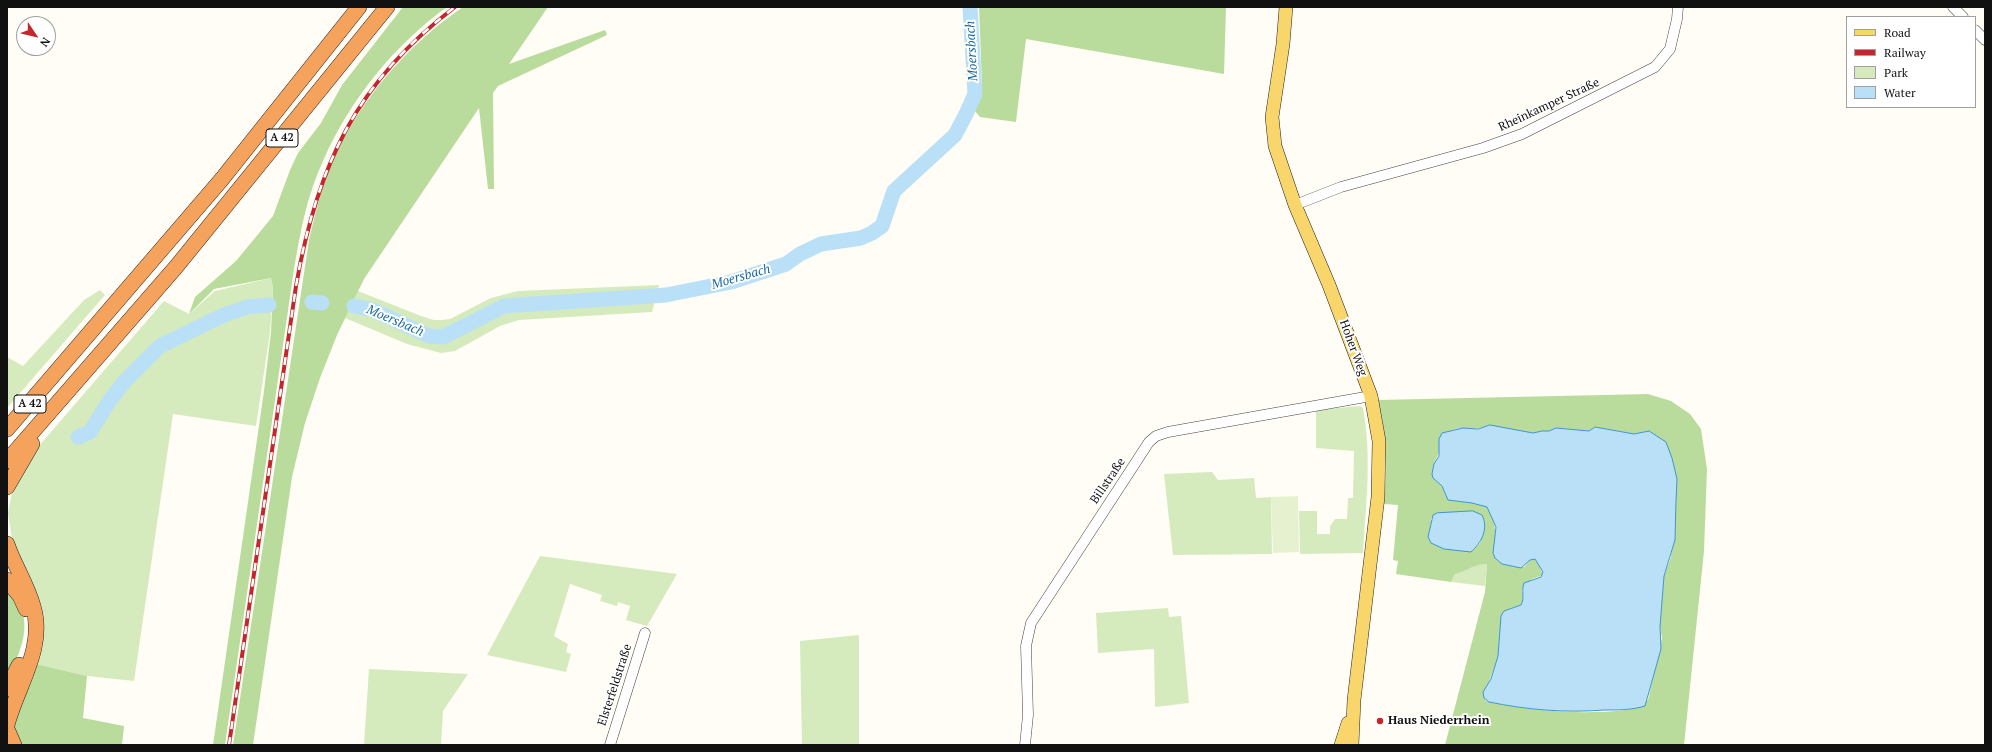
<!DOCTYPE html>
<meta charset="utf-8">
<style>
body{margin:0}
#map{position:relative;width:1992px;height:752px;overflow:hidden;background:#fffdf5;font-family:"PT Serif",serif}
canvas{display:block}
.frame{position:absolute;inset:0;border:8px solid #111;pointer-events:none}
.legend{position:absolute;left:1846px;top:16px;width:130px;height:92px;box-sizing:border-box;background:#fff;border:1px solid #a0a0a0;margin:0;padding:5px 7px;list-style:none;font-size:12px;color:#111}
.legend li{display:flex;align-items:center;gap:8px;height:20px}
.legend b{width:20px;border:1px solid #a0a0a0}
.north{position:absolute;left:16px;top:16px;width:40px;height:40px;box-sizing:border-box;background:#fff;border:1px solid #a0a0a0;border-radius:50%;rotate:125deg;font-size:11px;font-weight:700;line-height:16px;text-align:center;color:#111}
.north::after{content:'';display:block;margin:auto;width:14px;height:18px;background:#c4262e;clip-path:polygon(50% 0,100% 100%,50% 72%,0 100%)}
</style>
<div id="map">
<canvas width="1992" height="752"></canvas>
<div class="frame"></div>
<ul class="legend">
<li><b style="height:5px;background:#f9d66b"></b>Road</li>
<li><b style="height:5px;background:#c4262e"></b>Railway</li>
<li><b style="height:11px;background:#d5ebbd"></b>Park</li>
<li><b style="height:11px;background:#b9e0f7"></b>Water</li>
</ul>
<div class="north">N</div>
</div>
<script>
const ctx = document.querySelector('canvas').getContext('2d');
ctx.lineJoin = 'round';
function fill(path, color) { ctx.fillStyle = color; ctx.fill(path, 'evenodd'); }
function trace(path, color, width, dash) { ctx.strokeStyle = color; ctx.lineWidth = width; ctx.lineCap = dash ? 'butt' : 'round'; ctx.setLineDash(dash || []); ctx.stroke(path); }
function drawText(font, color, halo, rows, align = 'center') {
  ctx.font = font + ' "PT Serif",serif'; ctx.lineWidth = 4; ctx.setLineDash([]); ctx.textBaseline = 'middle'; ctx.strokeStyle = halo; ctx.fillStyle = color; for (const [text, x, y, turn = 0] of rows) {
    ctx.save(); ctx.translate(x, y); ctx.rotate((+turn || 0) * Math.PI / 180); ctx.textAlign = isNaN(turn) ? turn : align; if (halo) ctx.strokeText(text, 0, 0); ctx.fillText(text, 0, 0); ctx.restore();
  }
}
fill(new Path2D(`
 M271,278L273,287L270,332L256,426L173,414L134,681L87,676L36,664L43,630L12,539L8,513L14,482L38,447L164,301L189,314L215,291Z
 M659,285L652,312L519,320L500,326L455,351L441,353L407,344L345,318L358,291L421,316L434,320H442L450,319L491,298L518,291Z
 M100,290L105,295L7,408V357L23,366L84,300Z
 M1360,406L1363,408C1372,457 1366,504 1363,553L1300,554L1299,511H1317V534H1330V526L1335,519H1347L1348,498H1353L1354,451L1316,448V410Z
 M1212,472L1218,480L1254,478L1256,498L1271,497L1272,554L1173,555L1164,474Z
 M540,556L677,574L647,626L626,620L630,606L618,602L617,606L600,601L602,595L570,584L554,636L568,644L566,652L571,654L566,672L487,655Z
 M1480,563L1487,564L1485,586L1451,582L1455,574Z
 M1168,608L1169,617L1181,616L1189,703L1155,707L1154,649L1098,653L1096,613Z
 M859,635V745H802L800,641Z
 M369,669L468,674L443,711L441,745H364Z`), '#d5ebbd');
fill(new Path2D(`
 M403,7H447C394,45 349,101 323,161C307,195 300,233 294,269L225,745H213L264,391L271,332L273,287L271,278L214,289L189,314L195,297L236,261L273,216L290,170L298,153L321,123L342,85Z
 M463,7H548L509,64L605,30L607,35L498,86L493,93L494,189H488L479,108L364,279L337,335L320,378L305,423L292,477L253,745H233L309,240C315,215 321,188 331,164C359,101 406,46 463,7Z
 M979,7H1226L1224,74L1026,39L1016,122L980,117L975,111L982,85Z
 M1648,394L1671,401L1690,414L1701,429L1707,469L1704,551L1684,745H1445L1485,592L1487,564C1475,563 1467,571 1455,574L1451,582L1396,574L1398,561L1393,560L1398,505L1384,504C1388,465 1387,438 1378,400ZM1486,426L1533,434L1542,431H1549L1556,428L1589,431L1595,427L1634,434L1649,431L1677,479L1671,557L1664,576L1660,627L1662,638L1648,700C1642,703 1633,709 1626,710C1580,715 1533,711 1489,702L1485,700C1486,684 1494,672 1498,656C1503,641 1498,627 1504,611L1521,605L1523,601L1522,589L1532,579L1543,575L1538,562L1535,559L1530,560L1524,567C1513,567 1503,566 1495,558C1495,546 1498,514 1487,506C1478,501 1462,502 1452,501L1440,484L1436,481L1434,464L1440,450L1439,439C1443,436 1448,433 1453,430C1464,426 1475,431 1486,426ZM1431,518L1485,524L1480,543L1471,552L1431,523Z
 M7,587C11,594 18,601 21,608C31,633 17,658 7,680Z
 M36,664L87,676L83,718L124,726L122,745H21L14,731L15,716Z`), '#b9dc9c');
fill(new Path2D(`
 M1298,496L1299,552L1273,553L1271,497Z`), '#e6f2cf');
const water = new Path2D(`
 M1490,425L1533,433L1542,431H1549L1556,428L1589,431L1595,427L1634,434L1649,431L1666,442L1672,458L1677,479L1676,501L1675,540L1664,576L1660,627L1661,649L1645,706C1632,710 1619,710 1605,710C1565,713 1528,710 1489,702L1484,698L1483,692L1491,679L1498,656L1501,616L1504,611L1521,605C1525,598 1521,591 1524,583L1541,577L1543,572L1535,559L1530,560L1521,568L1502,564L1495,558L1493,553L1496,527L1487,507L1472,503L1448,500L1442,486L1433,478L1432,474L1434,464L1439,456V439L1442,433L1463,428L1478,429Z
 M1473,511L1482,515C1489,529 1481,543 1471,552L1444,549L1431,543L1428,537L1433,515L1437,513Z`);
fill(water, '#b9e0f7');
trace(water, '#3f96cf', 1);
trace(new Path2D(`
 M312,302L322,303
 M354,306L373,310L429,336L443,337L504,306L666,295L731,282L786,264L800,254L821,244L861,238L872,233L882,226L894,191L955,135L966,114L975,94L970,7
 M78,437L90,432L110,400L125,381L160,346L224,315L247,307L269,305`), '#b9e0f7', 15);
const minor = new Path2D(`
 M1953,7L1963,17
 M1975,30L1985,40
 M1295,205L1341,187L1483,148L1522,134L1655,67L1670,49L1677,19L1678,7
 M610,745L645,633
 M1025,745L1028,715L1026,646L1031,623L1149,442L1156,436L1168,432L1371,396`);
const major = new Path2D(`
 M1286,7L1283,44L1272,117L1275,146L1295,205L1329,285L1371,396L1379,441L1378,497L1354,700L1352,745
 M1341,745L1348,723`);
const highway = new Path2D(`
 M7,429L222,179L359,7
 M7,461L176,267L387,7
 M7,487L32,444
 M7,544C14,565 27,584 33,606C46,648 17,686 7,725
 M7,580L20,596L26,609
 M7,689L19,665
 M7,729L14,745`);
trace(minor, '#444', 11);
trace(major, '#222', 14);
trace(highway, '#222', 16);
trace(minor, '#fff', 10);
trace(major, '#f9d66b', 13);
trace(highway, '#f5a25d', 15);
const rail = new Path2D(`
 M229,745L296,286C317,166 356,82 455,7`);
trace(rail, '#c4262e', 4);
trace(rail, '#fff', 2.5, [8]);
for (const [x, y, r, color] of [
 [1380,721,4,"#c4262e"]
]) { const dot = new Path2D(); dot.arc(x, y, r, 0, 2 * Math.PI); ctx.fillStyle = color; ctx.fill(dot); trace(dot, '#fff', 1.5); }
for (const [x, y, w] of [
 [282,138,32],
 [30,404,32]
]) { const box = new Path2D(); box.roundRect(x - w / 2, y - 9, w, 18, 3); ctx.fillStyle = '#fff'; ctx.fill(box); trace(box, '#111', 1); }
drawText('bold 11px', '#111', null, [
 ["A 42",282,138],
 ["A 42",30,404]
]);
drawText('12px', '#111', '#fff', [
 ["Rheinkamper Straße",1549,105,-25],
 ["Hoher Weg",1353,348,70],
 ["Billstraße",1108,481,-56],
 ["Elsterfeldstraße",615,685,-72]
]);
drawText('bold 12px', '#111', '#fff', [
 ["Haus Niederrhein",1388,721]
], 'left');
drawText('italic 13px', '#1768a6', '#fff', [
 ["Moersbach",972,51,-93],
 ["Moersbach",741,277,-16],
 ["Moersbach",395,321,23]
]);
</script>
